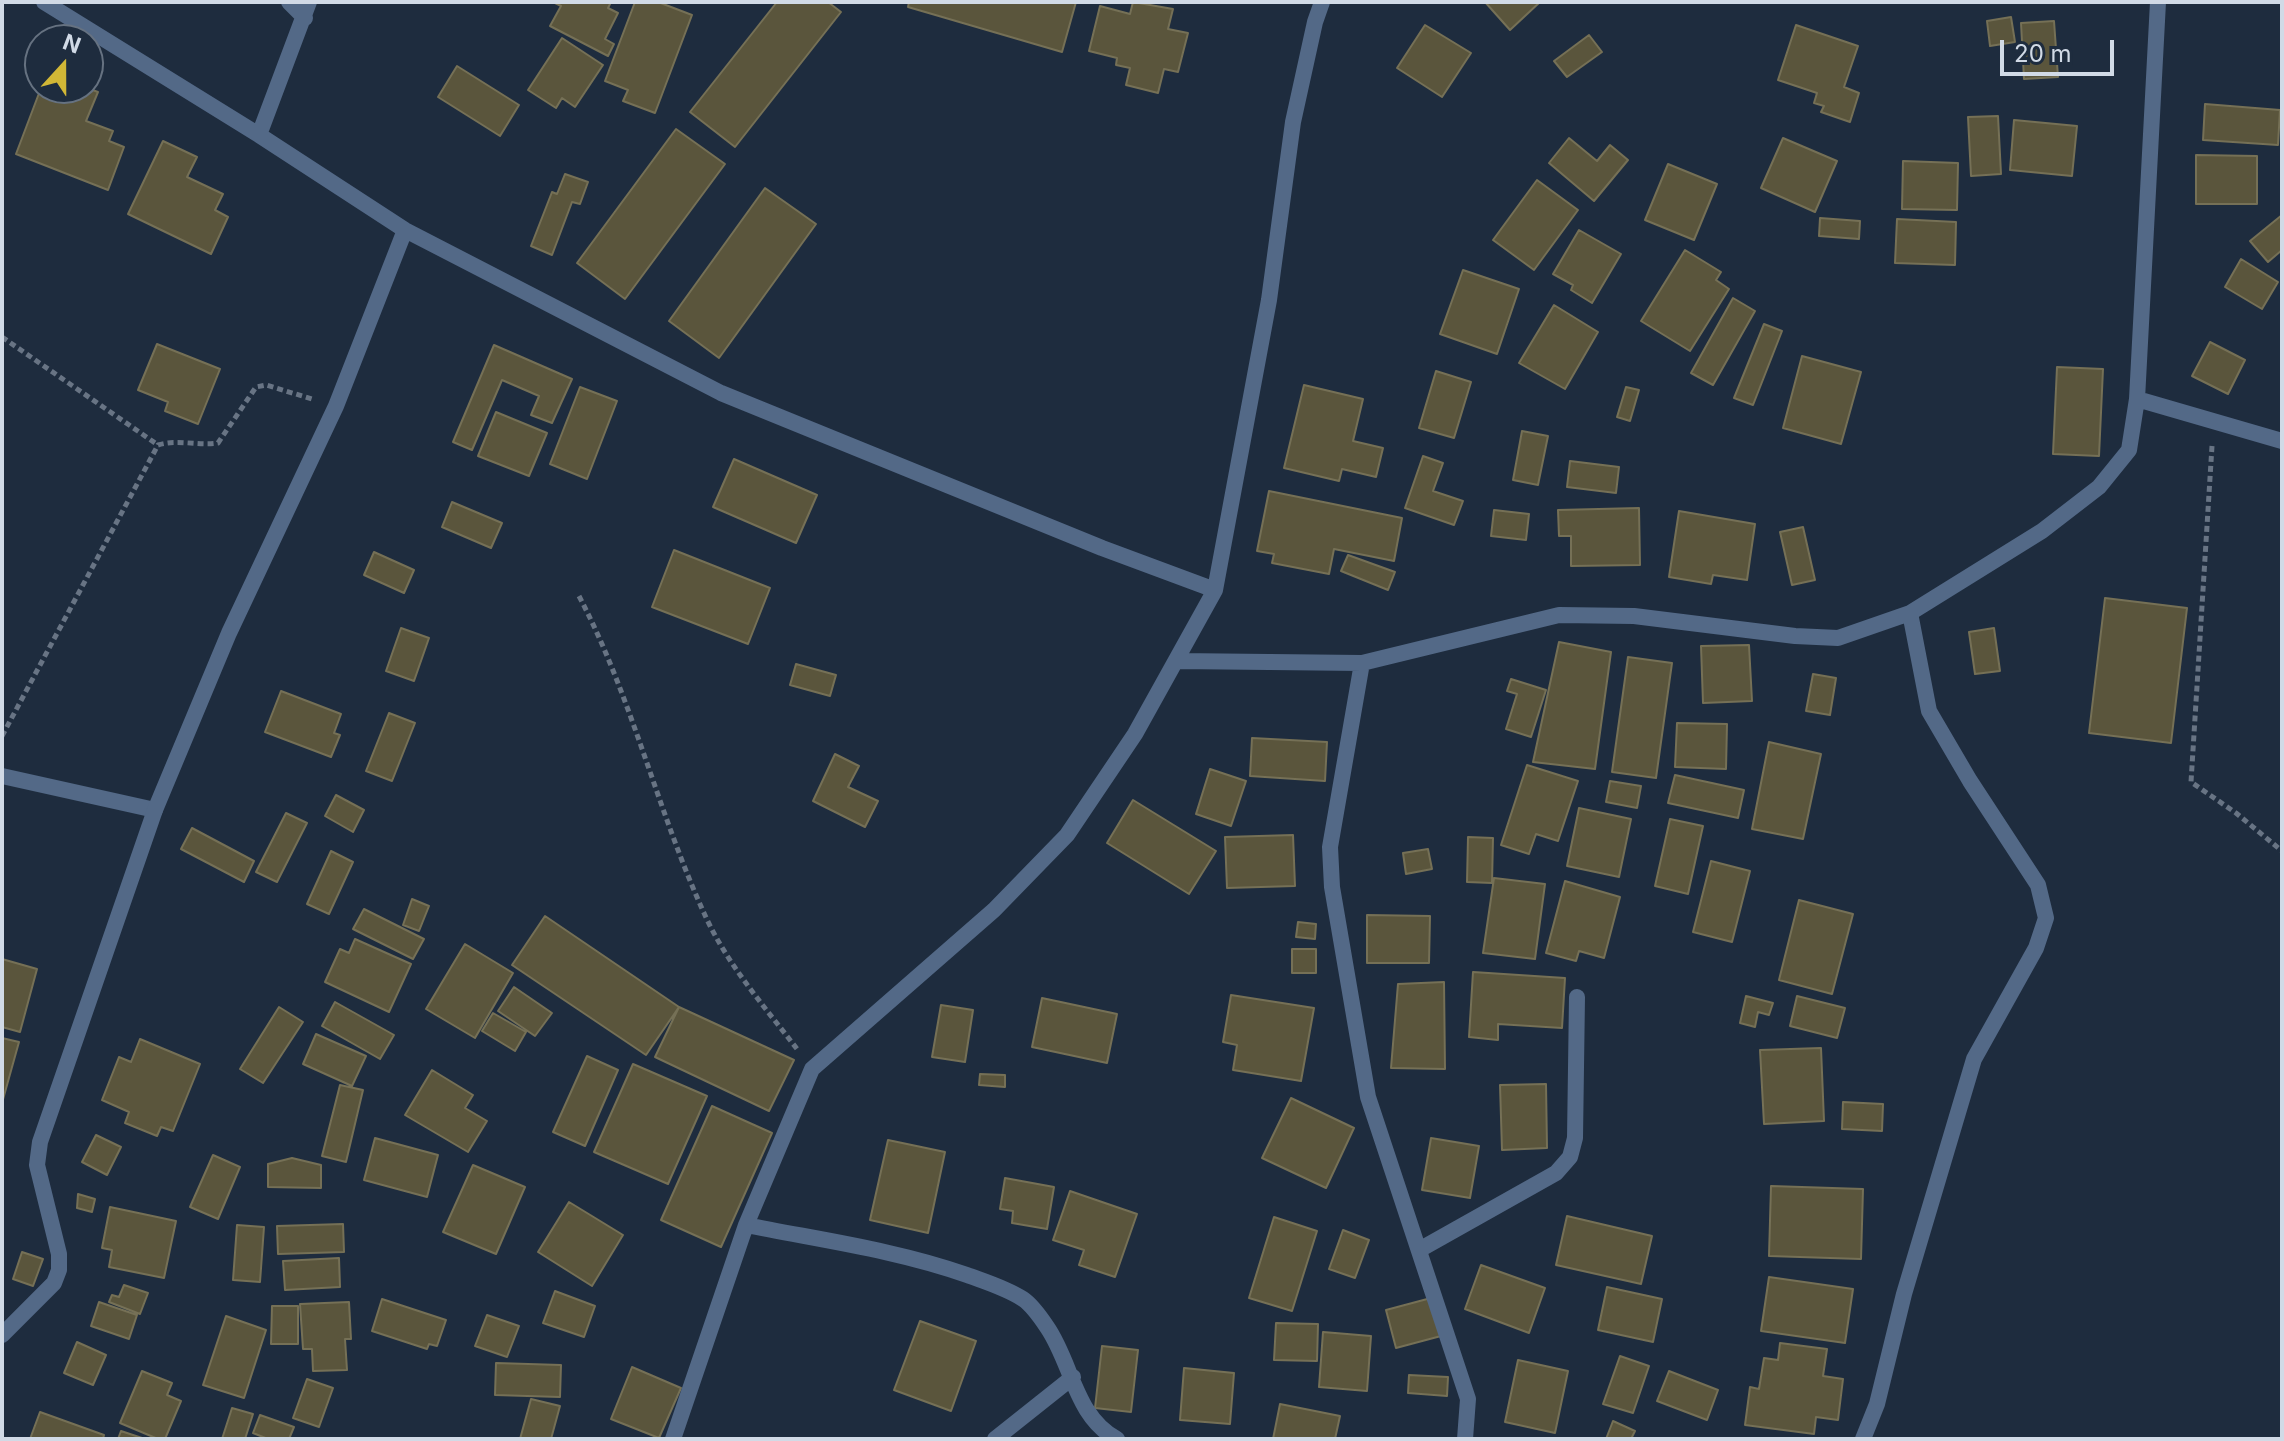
<!DOCTYPE html>
<style>
body{margin:0}
#map{position:relative;width:2284px;height:1441px;overflow:hidden;background:#1e2c3e;font-family:Inter,sans-serif}
canvas{display:block}
.frame{position:absolute;inset:0;border:4px solid #d1dae6;pointer-events:none}
.north{position:absolute;left:24px;top:24px;width:80px;height:80px;box-sizing:border-box;background:#1e2c3e;border:2px solid #667281;border-radius:50%;rotate:21deg;font-size:22px;font-weight:700;line-height:32px;text-align:center;color:#d1dae6}
.north::after{content:'';display:block;margin:auto;width:28px;height:36px;background:#d1b736;clip-path:polygon(50% 0,100% 100%,50% 72%,0 100%)}
.scale{position:absolute;left:2000px;top:40px;width:114px;height:36px;box-sizing:border-box;border:4px solid #d1dae6;border-top:0;padding-left:10px;font-size:24px;line-height:28px;white-space:nowrap;color:#d1dae6;-webkit-text-stroke:6px #1e2c3e;paint-order:stroke}
</style>
<div id="map">
<canvas width="2284" height="1441"></canvas>
<div class="frame"></div>
<div class="north">N</div>
<div class="scale">20 m</div>
</div>
<script>
const ctx = document.querySelector('canvas').getContext('2d');
ctx.lineJoin = 'round';
function fill(path, color) { ctx.fillStyle = color; ctx.fill(path, 'evenodd'); }
function trace(path, color, width, dash) { ctx.strokeStyle = color; ctx.lineWidth = width; ctx.lineCap = dash ? 'butt' : 'round'; ctx.setLineDash(dash || []); ctx.stroke(path); }
const building = new Path2D(`
 M553,2H611L608,8L618,13L605,39L614,44L608,56L550,26L561,6Z
 M635,2H658L692,15L655,113L623,101L628,90L605,81Z
 M777,2H828L841,12L735,147L690,112Z
 M909,2H1076L1062,52L908,7Z
 M1133,2L1173,9L1168,29L1188,33L1178,72L1164,69L1158,93L1126,85L1130,68L1116,65L1117,58L1089,51L1100,6L1130,14Z
 M1485,2H1540L1510,30Z
 M2011,17L2015,42L1990,46L1987,21Z
 M2054,21L2058,77L2024,79L2021,23Z
 M1425,25L1471,53L1442,97L1397,68Z
 M1796,25L1858,46L1844,87L1859,93L1850,122L1821,112L1824,106L1814,103L1817,93L1778,80Z
 M1589,35L1602,52L1567,77L1554,61Z
 M562,38L603,65L575,107L562,98L556,108L528,90Z
 M457,66L519,105L500,136L438,97Z
 M41,88H87L98,92L86,121L113,131L109,141L124,147L108,190L16,154Z
 M2205,104L2280,110L2278,145L2203,140Z
 M1998,116L2001,174L1971,176L1968,117Z
 M2014,120L2077,126L2072,176L2010,170Z
 M676,129L725,164L625,299L577,263Z
 M1569,138L1597,161L1610,145L1628,160L1594,201L1549,163Z
 M1783,138L1837,161L1815,212L1761,188Z
 M163,141L197,157L187,177L223,194L215,210L228,217L211,254L128,214Z
 M2196,155L2257,156V204H2196Z
 M1903,161L1958,163L1957,210L1902,209Z
 M1668,164L1717,184L1694,240L1645,220Z
 M565,174L588,182L580,204L572,202L552,255L531,246L552,192L557,194Z
 M1537,180L1578,210L1534,270L1493,240Z
 M765,188L816,224L719,358L669,321Z
 M2282,215V250L2268,262L2250,241Z
 M1820,218L1860,221L1859,239L1819,236Z
 M1897,219L1956,222L1955,265L1895,263Z
 M1579,230L1621,254L1592,303L1571,290L1573,285L1553,274Z
 M1685,250L1721,272L1716,280L1729,289L1690,351L1641,321Z
 M2241,259L2278,282L2262,309L2225,287Z
 M1463,270L1519,289L1497,354L1440,334Z
 M1733,298L1755,311L1713,385L1691,373Z
 M1554,305L1598,332L1565,389L1519,363Z
 M1764,324L1782,331L1753,405L1734,398Z
 M2210,342L2245,360L2228,394L2192,376Z
 M157,344L220,369L198,424L165,411L168,402L138,390Z
 M494,345L572,379L552,423L531,415L539,396L502,380L472,450L453,442Z
 M1802,356L1861,372L1841,444L1783,428Z
 M2057,367L2103,369L2099,456L2053,454Z
 M1436,371L1471,382L1454,438L1419,428Z
 M1304,385L1363,399L1353,441L1383,448L1376,477L1342,469L1339,481L1284,468Z
 M580,387L617,401L587,479L550,464Z
 M1626,387L1639,390L1630,421L1617,417Z
 M496,412L547,433L529,476L478,456Z
 M1522,431L1548,436L1538,485L1513,480Z
 M1423,456L1443,463L1433,491L1463,501L1454,525L1405,508Z
 M734,459L817,495L796,543L713,507Z
 M1570,461L1619,467L1616,493L1567,487Z
 M1269,491L1402,518L1394,561L1334,549L1329,574L1272,563L1274,554L1257,551Z
 M452,502L502,523L491,548L442,527Z
 M1639,508L1640,565L1571,566V536H1559L1558,510Z
 M1494,510L1529,514L1526,540L1491,536Z
 M1679,511L1755,524L1747,580L1713,575L1711,584L1669,577Z
 M1803,527L1815,580L1792,585L1780,532Z
 M674,550L770,588L748,644L652,607Z
 M374,552L414,570L404,593L364,575Z
 M1348,555L1395,572L1388,590L1341,571Z
 M2105,598L2187,608L2171,743L2089,733Z
 M401,628L429,638L414,681L386,671Z
 M1994,628L2000,671L1975,674L1969,632Z
 M1559,642L1611,652L1595,769L1533,762Z
 M1749,645L1752,701L1703,703L1701,646Z
 M1628,657L1672,663L1656,778L1612,772Z
 M796,664L836,675L830,696L790,685Z
 M1813,674L1836,678L1830,715L1806,711Z
 M1511,679L1546,690L1531,737L1506,729L1517,694L1507,691Z
 M281,691L341,714L334,733L340,735L331,757L265,732Z
 M389,713L415,723L392,781L366,771Z
 M1677,723L1727,724L1726,769L1675,767Z
 M1252,738L1327,742L1325,781L1250,776Z
 M1769,742L1821,754L1803,839L1752,829Z
 M835,754L859,766L848,787L878,801L865,827L813,801Z
 M1527,765L1578,781L1558,841L1536,834L1529,854L1501,845Z
 M1210,769L1246,781L1231,826L1196,814Z
 M1675,775L1744,790L1738,818L1668,803Z
 M1610,781L1641,786L1637,808L1606,802Z
 M336,795L364,810L353,832L325,816Z
 M1133,800L1216,851L1189,894L1107,843Z
 M1579,808L1631,819L1619,877L1567,866Z
 M286,813L307,823L277,882L256,872Z
 M1670,819L1703,826L1688,894L1655,886Z
 M192,828L254,861L244,882L181,849Z
 M1293,835L1295,886L1227,888L1225,837Z
 M1468,837L1493,838L1492,883L1467,882Z
 M1428,849L1432,869L1406,874L1403,853Z
 M331,851L353,862L329,914L307,904Z
 M1711,861L1750,871L1732,942L1693,932Z
 M1494,878L1545,884L1535,959L1483,953Z
 M1565,881L1620,897L1604,958L1579,951L1576,961L1546,953Z
 M412,899L429,906L419,931L403,925Z
 M1799,900L1853,914L1832,994L1779,980Z
 M364,909L424,939L413,959L353,929Z
 M1367,915L1430,916L1429,963H1367Z
 M545,916L679,1007L646,1055L512,965Z
 M1298,922L1316,924L1315,939L1296,937Z
 M355,939L411,964L389,1012L325,982L340,949L349,953Z
 M465,944L513,973L475,1038L426,1009Z
 M1292,949H1316V973H1292Z
 M2,959L37,969L20,1032L2,1027Z
 M1473,972L1565,978L1562,1028L1498,1024V1040L1469,1037Z
 M1444,982L1445,1069L1391,1068L1398,984Z
 M514,987L552,1013L535,1036L498,1011Z
 M1231,995L1314,1008L1301,1081L1233,1070L1237,1045L1223,1042Z
 M1746,996L1773,1003L1769,1015L1758,1012L1755,1027L1740,1023Z
 M1797,996L1845,1008L1837,1038L1790,1026Z
 M1042,998L1117,1014L1107,1063L1032,1047Z
 M335,1002L394,1035L380,1059L322,1026Z
 M941,1005L973,1010L965,1062L932,1057Z
 M279,1007L303,1022L263,1083L240,1069Z
 M679,1007L794,1060L769,1111L655,1057Z
 M493,1013L526,1032L515,1051L482,1031Z
 M316,1034L366,1056L352,1086L303,1064Z
 M2,1038L19,1042L2,1103Z
 M140,1039L200,1064L173,1131L161,1127L157,1136L125,1123L129,1112L102,1100L119,1057L131,1062Z
 M1821,1048L1824,1121L1764,1124L1760,1050Z
 M587,1056L618,1070L585,1146L553,1132Z
 M633,1064L707,1096L668,1184L594,1152Z
 M432,1070L473,1095L465,1108L487,1121L468,1152L405,1115Z
 M980,1074L1005,1075V1087L979,1085Z
 M1546,1084L1547,1148L1502,1150L1500,1085Z
 M340,1085L363,1090L346,1162L322,1156Z
 M1291,1098L1354,1128L1326,1188L1262,1158Z
 M1843,1102L1883,1104L1882,1131L1842,1129Z
 M712,1106L772,1133L721,1247L661,1220Z
 M96,1135L121,1147L107,1175L82,1162Z
 M375,1138L438,1155L427,1197L364,1180Z
 M1431,1138L1479,1146L1470,1198L1422,1190Z
 M888,1140L945,1152L928,1233L870,1220Z
 M213,1155L240,1167L218,1219L190,1207Z
 M292,1158L321,1165V1188L268,1187V1164Z
 M473,1165L525,1187L496,1254L443,1232Z
 M1005,1178L1054,1187L1047,1229L1012,1223L1013,1211L1000,1209Z
 M1771,1186L1863,1189L1861,1259L1769,1256Z
 M1070,1191L1137,1214L1115,1277L1079,1265L1084,1250L1053,1240Z
 M78,1194L95,1199L92,1212L77,1208Z
 M569,1202L623,1235L592,1286L538,1252Z
 M110,1207L176,1221L164,1278L109,1267L112,1250L102,1248Z
 M1567,1216L1652,1236L1641,1284L1556,1265Z
 M1274,1217L1317,1231L1292,1311L1249,1298Z
 M343,1224L344,1252L278,1254L277,1226Z
 M237,1225L264,1227L260,1282L233,1280Z
 M1343,1230L1369,1240L1355,1278L1329,1269Z
 M22,1252L43,1259L33,1286L13,1279Z
 M339,1258L340,1287L285,1290L283,1261Z
 M1481,1265L1545,1288L1529,1333L1465,1309Z
 M1769,1277L1853,1289L1845,1343L1761,1331Z
 M124,1285L148,1293L140,1314L109,1302L112,1295L119,1297Z
 M1607,1287L1662,1299L1653,1342L1598,1330Z
 M555,1291L595,1306L584,1337L543,1323Z
 M1431,1298L1441,1336L1396,1348L1386,1310Z
 M382,1299L446,1320L437,1346L429,1344L427,1349L372,1331Z
 M99,1302L137,1315L129,1339L91,1326Z
 M349,1302L351,1339H345L347,1370L313,1371L312,1349H303L300,1304Z
 M272,1306H298V1344H271Z
 M487,1315L519,1326L507,1357L475,1346Z
 M226,1316L266,1330L244,1398L203,1385Z
 M920,1321L976,1341L951,1411L894,1390Z
 M1276,1323L1318,1324L1317,1361L1274,1360Z
 M1323,1332L1371,1336L1367,1391L1319,1387Z
 M77,1342L106,1355L93,1385L64,1373Z
 M1780,1343L1827,1349L1823,1376L1843,1379L1838,1420L1816,1417L1814,1434L1745,1425L1750,1387L1759,1389L1764,1358L1778,1360Z
 M1102,1346L1138,1350L1131,1412L1095,1408Z
 M1620,1356L1649,1366L1633,1413L1603,1404Z
 M1518,1360L1568,1371L1555,1433L1505,1422Z
 M496,1363L561,1365L560,1397L495,1395Z
 M632,1367L681,1388L659,1438L611,1419Z
 M1184,1368L1234,1373L1230,1424L1180,1420Z
 M142,1371L172,1383L167,1395L181,1401L165,1439H158L120,1423Z
 M1669,1371L1718,1390L1707,1420L1657,1401Z
 M1409,1375L1448,1377L1447,1396L1408,1393Z
 M307,1379L333,1388L319,1427L293,1418Z
 M531,1399L560,1406L551,1439H520Z
 M1280,1404L1340,1416L1335,1439H1273Z
 M232,1408L253,1414L245,1439H222Z
 M40,1412L104,1435L103,1439H30Z
 M260,1415L294,1427L289,1439H268L253,1433Z
 M1613,1421L1635,1431L1631,1439H1606Z
 M121,1431L142,1438V1439H118Z`);
fill(building, '#5a553c');
trace(building, '#757056', 2);
trace(new Path2D(`
 M2,337L158,445
 M2212,446L2191,782L2236,813L2282,851
 M579,596C632,697 657,810 704,913C726,963 764,1006 797,1049
 M2,736L158,445C177,439 198,446 218,443L256,387L266,385L312,399`), '#687484', 5, [6, 4]);
trace(new Path2D(`
 M2,776L155,810`), '#536987', 16);
trace(new Path2D(`
 M44,2L259,135L405,230L721,393L1102,548L1215,590
 M289,2L305,18
 M259,135L309,2
 M2137,399L2282,441
 M1177,661L1362,663L1559,615L1634,616L1795,636L1838,638L1910,613L2042,531L2099,487L2129,450L2137,399L2158,2
 M1362,663L1330,847L1332,887L1368,1097L1468,1399L1465,1439
 M746,1225C820,1240 896,1250 967,1275C986,1282 1006,1288 1023,1299C1032,1305 1041,1318 1047,1327C1072,1363 1075,1417 1117,1439
 M1419,1250L1556,1173L1570,1157L1575,1138L1577,997
 M2,1335L54,1283L59,1270V1254L37,1165L40,1142L155,810L229,633L336,406L405,230
 M673,1439L746,1225L812,1069L994,910L1067,835L1135,734L1215,590L1269,300L1293,122L1315,22L1322,2
 M995,1439L1073,1377
 M1863,1439L1877,1404L1904,1294L1974,1059L2036,948L2046,918L2038,885L1970,781L1929,711L1910,613`), '#536987', 16);
</script>
